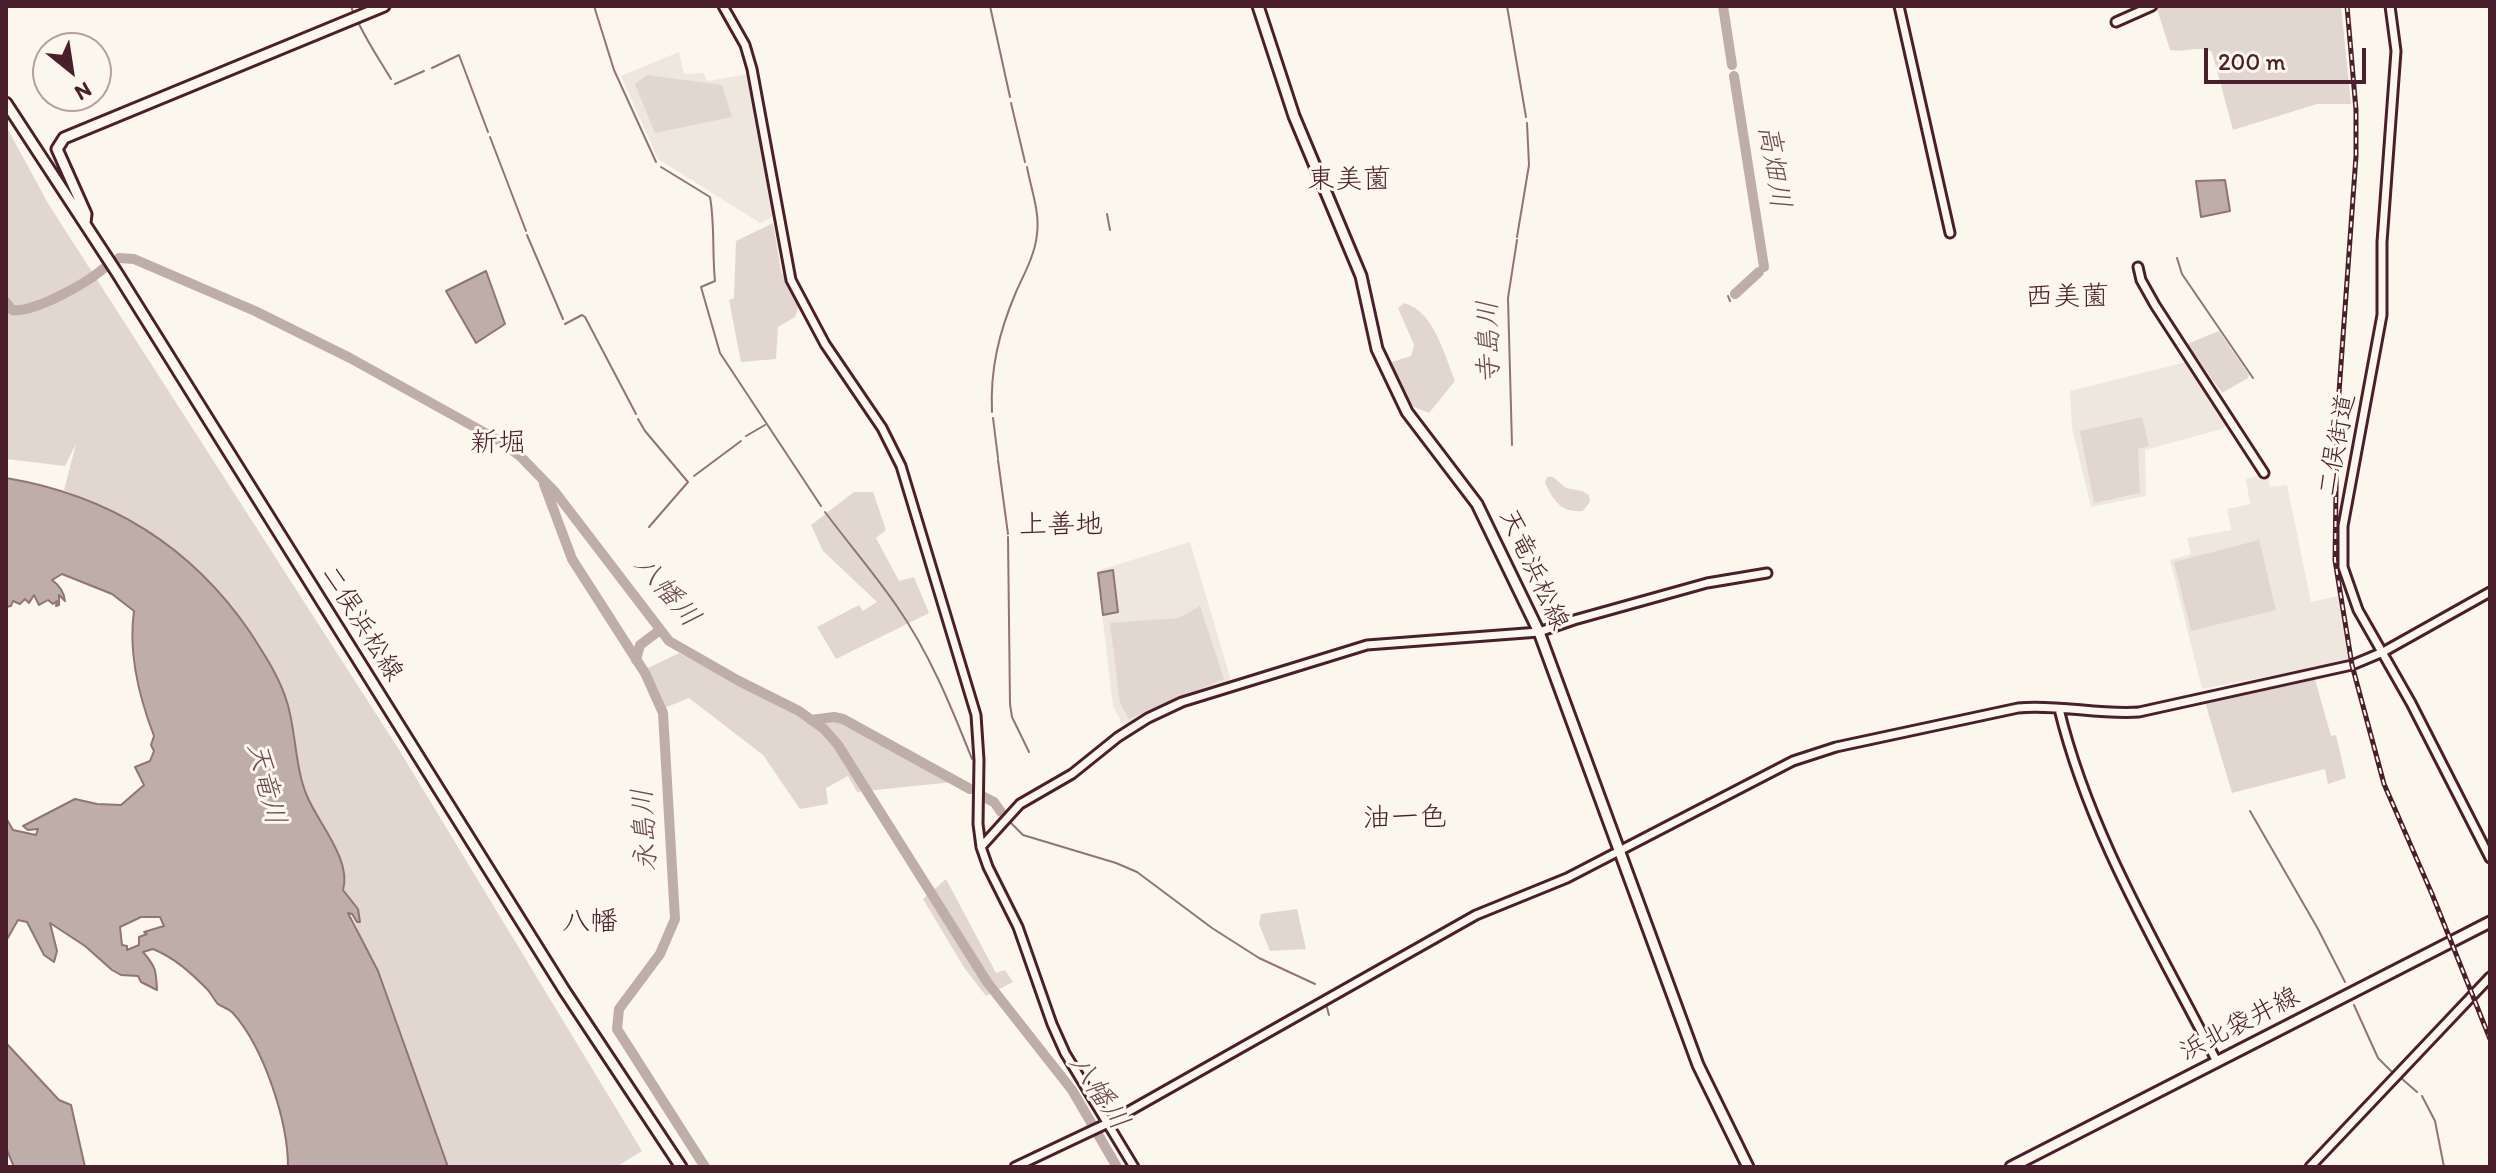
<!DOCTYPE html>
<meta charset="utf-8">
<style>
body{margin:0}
#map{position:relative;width:2496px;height:1173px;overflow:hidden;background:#fbf7ec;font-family:Itim,sans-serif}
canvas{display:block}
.frame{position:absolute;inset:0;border:8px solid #4a1f2b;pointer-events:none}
.north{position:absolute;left:32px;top:32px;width:80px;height:80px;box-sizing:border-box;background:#fbf7ec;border:2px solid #b4a19f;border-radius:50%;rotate:150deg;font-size:22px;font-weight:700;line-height:32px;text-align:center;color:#4a1f2b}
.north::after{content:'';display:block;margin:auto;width:28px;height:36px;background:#4a1f2b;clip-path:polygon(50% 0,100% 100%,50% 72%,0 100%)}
.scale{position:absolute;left:2204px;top:48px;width:162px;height:36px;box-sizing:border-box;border:4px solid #4a1f2b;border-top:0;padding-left:10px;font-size:24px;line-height:28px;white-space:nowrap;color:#4a1f2b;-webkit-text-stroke:6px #fbf7ec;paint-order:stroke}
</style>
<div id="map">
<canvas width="2496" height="1173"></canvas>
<div class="frame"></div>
<div class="north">N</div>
<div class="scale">200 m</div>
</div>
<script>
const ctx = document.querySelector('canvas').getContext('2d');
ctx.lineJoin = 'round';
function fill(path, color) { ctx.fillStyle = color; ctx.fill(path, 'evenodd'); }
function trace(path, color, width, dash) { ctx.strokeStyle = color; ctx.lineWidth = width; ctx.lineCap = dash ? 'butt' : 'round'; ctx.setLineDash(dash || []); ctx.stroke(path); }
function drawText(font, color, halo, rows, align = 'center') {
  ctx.font = font + ' Itim,"Klee One",sans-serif'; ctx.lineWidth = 6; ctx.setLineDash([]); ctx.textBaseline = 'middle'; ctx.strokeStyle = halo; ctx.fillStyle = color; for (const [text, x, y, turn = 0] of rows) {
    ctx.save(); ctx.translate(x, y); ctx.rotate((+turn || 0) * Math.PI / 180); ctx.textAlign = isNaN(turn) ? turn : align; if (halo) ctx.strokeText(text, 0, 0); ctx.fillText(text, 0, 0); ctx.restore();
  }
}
fill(new Path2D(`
 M679,52L684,74L704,73L707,81L749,74L773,216L769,219L760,223L658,159L621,76Z
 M2190,361L2231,422L2222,429L2145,450L2146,496L2091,507L2072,428L2070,391Z
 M2268,474L2270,487L2287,485L2311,602L2338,596L2349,661L2202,689L2170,560L2191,554L2187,538L2231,530L2227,509L2250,504L2246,479Z
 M1190,542L1232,684L1125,729L1113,706L1097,571Z`), '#eee7de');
fill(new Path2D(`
 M2161,6H2341L2351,104H2317L2233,130L2212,52C2200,45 2184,53 2170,50L2157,9Z
 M647,75L722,85L732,117L655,133L635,84Z
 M6,126L49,205L398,748L642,1151L616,1167H448L307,795L261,650L119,515L64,490L76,444L65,466L6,459Z
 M773,223L781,271L799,306L795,317L778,327L776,359L741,362L729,300L734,298L736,241Z
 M1404,303C1434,311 1445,356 1455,381L1429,413L1406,404L1389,363L1411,356L1414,345L1398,308Z
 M2219,331L2249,375L2248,378L2222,393L2187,344Z
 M2142,417L2149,446L2138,449L2140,493L2094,503L2080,431Z
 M1547,477H1553L1566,488L1582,491L1589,495L1590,502L1583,511C1561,513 1554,501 1545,483Z
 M854,492H873L886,530L876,538L899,581L914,577L929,613L836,659L817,627L859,605L863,611L877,602L823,551L811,525Z
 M2259,540L2276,610L2191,631L2174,562Z
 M1200,606L1224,679L1129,719L1120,703L1110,623L1179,618Z
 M679,653L788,711L839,720L953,782L857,792L848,776L826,788L828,804L800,809L763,755L689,698L662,709L648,668Z
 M2314,676L2331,736L2336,735L2346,778L2328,784L2325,769L2232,793L2205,702Z
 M946,879L996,973L1005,970L1013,982L986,996L965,969L923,899Z
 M1297,909L1306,949L1270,951L1259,924L1261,914Z`), '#e2d7d0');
const water = new Path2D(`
 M2225,180L2230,211L2201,217L2196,181Z
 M486,271L505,324L476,343L446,291Z
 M6,478C108,495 191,546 250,632C264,654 279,676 287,702C296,731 295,768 307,796C318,823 352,860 343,890L358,909L360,922H357L352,914L348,913L378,971L448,1167H288C288,1121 264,1048 233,1013C228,1008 222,1007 218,1004C214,1000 211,993 207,989C191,973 175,958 153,949L143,952C156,967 156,970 157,990L141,982L138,976L121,975L112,970L85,946L50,923L57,951L54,962L44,955L27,922L18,920L6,941V818L13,830L36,835L38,829L28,830L23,826L75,799L97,804L121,805L144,785L135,767L150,761L154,751L151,745L154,736C139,697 128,653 134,611L112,594L62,574L52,580C59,585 64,592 65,601L59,595V605L56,606L57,601L53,604L48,600L39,605L34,595L29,603L25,599L20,604L13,601L11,606L6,607ZM141,917H160L164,926L144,932L147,934L139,937V945L127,950V946L122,945L120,927Z
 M1113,570L1118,612L1103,615L1098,573Z
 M6,1043L59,1100L71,1105L85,1167H14L6,1148Z`);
fill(water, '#bfadaa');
trace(water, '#907477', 2);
trace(new Path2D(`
 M351,6L353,12
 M594,6L614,70L656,162
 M990,6L1010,97
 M1507,6L1526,117
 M358,22C368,43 379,59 391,79
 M432,68L459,55L488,132
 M395,84L424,71
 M1011,103L1025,162
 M490,137L526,231
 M661,167L710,197C715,225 712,253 715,281L701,287L720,353L821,506
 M1107,214L1110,230
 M527,235L563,319
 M1517,237L1529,165L1527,123
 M2177,258L2182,274L2253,378
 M1728,296L1730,301
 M565,324L582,315L585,317L636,414
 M992,412C990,369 999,332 1016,292C1024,274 1035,255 1037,234C1040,212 1031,189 1027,167
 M993,418L998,458
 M638,419L645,431L688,482L649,527
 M746,436L765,425
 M1512,445L1508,298L1517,240
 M998,460L1008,534
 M694,476L741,441
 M825,512C848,543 874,573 896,605C929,652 951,706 972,759
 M1008,537L1010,704L1012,717L1029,752
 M2250,811L2318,929L2345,982
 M1009,821L1023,835L1116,863L1137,872L1212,928L1259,958L1315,984
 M1326,1004L1329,1015
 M2354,1005L2378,1058L2393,1073
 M2401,1078L2417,1092
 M2422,1096L2435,1121L2444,1167`), '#907477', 2);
trace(new Path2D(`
 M1723,6L1732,65
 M1734,76L1764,267
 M119,258L134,259L255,311L350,358L498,440L520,456L555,492L669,641L739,681L799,711L824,729L838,745L987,982L1072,1090L1117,1167
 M1735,294L1759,272
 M6,302L12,310C34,313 85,284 103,269
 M544,484L572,559L645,673L663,713L675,919L660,954L619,1009L617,1029L705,1167
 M636,660L640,645L660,630
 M811,720L834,717L843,719L970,789
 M982,796L994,802L1001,812`), '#bfadaa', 10);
const minor = new Path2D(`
 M723,6L745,45L752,69L791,280L825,344L882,428L901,466L976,715L979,760L978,824L981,847L988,867L1018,927L1052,1024L1065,1053L1134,1167
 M1899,6L1950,233
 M2390,6L2396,51L2382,242V315L2343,526V567L2358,610L2411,703L2490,858
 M2116,22L2152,6
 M2138,267L2141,280L2155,305L2264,473
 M2059,709C2090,836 2158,946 2217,1062
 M981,847L1020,804L1072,774L1118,737L1148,718L1182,702L1367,645L1539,632L1574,620L1707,583L1767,573
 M1015,1167L1108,1123L1476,915L1567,878L1793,761L1836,747L2018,708C2058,704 2098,715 2139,712L2352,665L2383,652L2490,592
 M2310,1167L2490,977`);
const major = new Path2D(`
 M1258,6L1294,116L1361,276L1377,349L1407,412L1477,504L1539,632L1698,1065L1748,1167
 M6,103L117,273L564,990L681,1167
 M85,223L86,214L57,149L64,138L384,6
 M2011,1167L2490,922`);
trace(minor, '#4a1f2b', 13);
trace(major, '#4a1f2b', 15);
trace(minor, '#fbf7ec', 7);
trace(major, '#fbf7ec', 9);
const rail = new Path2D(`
 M2347,6L2356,110V156L2337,420L2335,560L2352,665L2384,784L2432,894L2490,1039`);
trace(rail, '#4a1f2b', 5);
trace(rail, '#fbf7ec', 2, [6]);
drawText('26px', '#4a1f2b', '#fbf7ec', [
 ["二俣街道",2338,445,-79],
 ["天竜浜松線",1533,570,65],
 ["二俣浜松線",361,624,58],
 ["浜北袋井線",2240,1025,-27]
]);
drawText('italic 28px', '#6d4a51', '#fbf7ec', [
 ["高畑川",1773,167,81],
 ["寺島川",1490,342,-91],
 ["八幡川",666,592,49],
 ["天竜川",265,784,76],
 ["永島川",646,830,-93],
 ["八幡川",1098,1093,56]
]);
drawText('28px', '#4a1f2b', '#fbf7ec', [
 ["東美薗",1349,181],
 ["西美薗",2067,298],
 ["新堀",498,444],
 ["上善地",1061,526],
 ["油一色",1405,819],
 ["八幡",590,923]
]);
</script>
